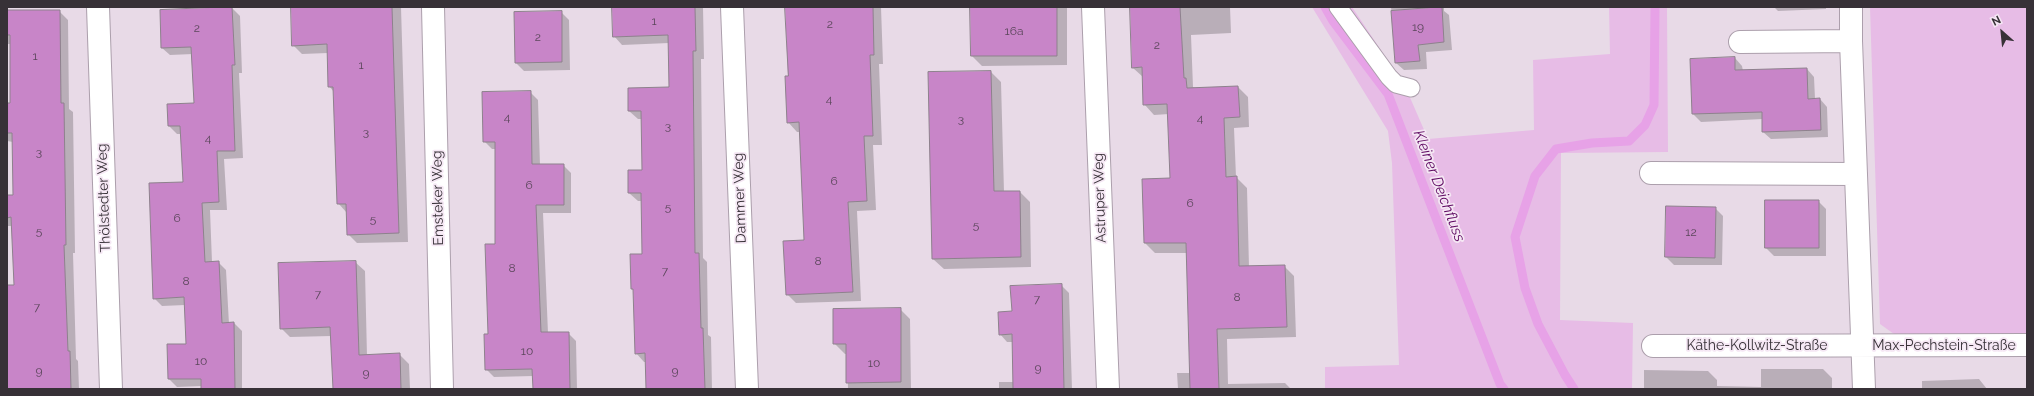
<!DOCTYPE html>
<meta charset="utf-8">
<style>
body{margin:0}
#map{position:relative;width:2034px;height:396px;overflow:hidden;background:#e8dae7;font-family:Raleway,sans-serif}
canvas{display:block}
.frame{position:absolute;inset:0;border:8px solid #373137;pointer-events:none}
.north{position:absolute;left:1982px;top:12px;width:40px;height:40px;-webkit-text-stroke:3px #f5e7f4;paint-order:stroke;rotate:333deg;font-size:11px;font-weight:700;line-height:16px;text-align:center;color:#373137}
.north::after{content:'';display:block;margin:auto;width:14px;height:18px;background:#373137;clip-path:polygon(50% 0,100% 100%,50% 72%,0 100%)}
</style>
<div id="map">
<canvas width="2034" height="396"></canvas>
<div class="frame"></div>
<div class="north">N</div>
</div>
<script>
const ctx = document.querySelector('canvas').getContext('2d');
ctx.lineJoin = 'round';
function fill(path, color) { ctx.fillStyle = color; ctx.fill(path, 'evenodd'); }
function trace(path, color, width, dash) { ctx.strokeStyle = color; ctx.lineWidth = width; ctx.lineCap = dash ? 'butt' : 'round'; ctx.setLineDash(dash || []); ctx.stroke(path); }
function drawText(font, color, halo, rows, align = 'center') {
  ctx.font = font + ' Raleway,sans-serif'; ctx.lineWidth = 3.5; ctx.setLineDash([]); ctx.textBaseline = 'middle'; ctx.strokeStyle = halo; ctx.fillStyle = color; for (const [text, x, y, turn = 0] of rows) {
    ctx.save(); ctx.translate(x, y); ctx.rotate((+turn || 0) * Math.PI / 180); ctx.textAlign = isNaN(turn) ? turn : align; if (halo) ctx.strokeText(text, 0, 0); ctx.fillText(text, 0, 0); ctx.restore();
  }
}
fill(new Path2D(`
 M1312,7H1352L1405,86L1428,139L1534,130L1533,60L1610,54L1609,7H1667L1668,152L1561,153L1560,320L1633,323L1632,389H1325V367L1399,365L1392,163L1388,131Z
 M1870,7H2027V334H1894L1880,324Z`), '#e7bce6');
fill(new Path2D(`
 M292,7H401L408,242L357,243L348,234L347,213L338,203L334,92L329,86L328,53L302,54L293,45Z
 M613,7H703L704,59H701L703,258L707,262L708,335L711,337L712,389H647V362H644L636,353L634,291L632,289L643,255L642,201H638L629,193L643,170L642,119H638L629,111L670,88L669,43L622,45L614,36Z
 M786,7H881L883,64H879L882,145H873L876,210L857,211L861,301L796,303L787,294L805,241L800,132H797L788,122L789,77Z
 M971,7H1067V65L982,66L972,56Z
 M1131,7H1230L1231,33L1191,35L1193,87L1195,88L1238,87L1248,97L1249,127L1234,128L1236,177L1247,188L1249,267L1284,266L1294,276L1296,337L1227,339L1228,384L1285,383L1291,389H1178L1177,373H1191L1187,253H1155L1145,243L1171,179L1169,114L1154,115L1144,104L1143,77L1133,68Z
 M1391,7H1444V11L1449,15L1452,50L1426,52L1427,69L1404,70L1396,63Z
 M1774,7H1826V9L1778,11Z
 M232,8L240,16L242,73H239L243,158L224,159L227,210H210L212,262H218L226,270L229,324L234,323L242,331V389H202V386L177,387L169,379L187,345L185,305L162,306L154,298L184,183L182,134H177L169,126L195,104L193,54L170,55L162,48Z
 M7,11H59L68,20L69,109L73,112L75,253H73L76,359L78,361L79,389H7V286H15L13,226H7V196H14L13,142L7,141V104H12L11,44H7Z
 M561,12L569,20L570,70L524,71L516,63Z
 M1735,58L1742,66L1743,71L1807,69L1814,77L1815,99H1820L1827,107L1828,137L1771,139L1763,132V119L1701,122L1693,114Z
 M991,72L1001,82L1004,192H1020L1030,202L1031,267L944,269L933,259L929,73Z
 M530,92L538,100L540,165H563L571,173V213H543L548,333H568L576,341L577,389H534L533,376L494,377L486,369L496,245V149H492L484,141Z
 M1818,201L1826,209V256H1774L1766,248Z
 M1715,208L1723,216L1722,265H1674L1666,257Z
 M355,262L365,271L367,356L399,354L409,364L410,389H334L331,336L290,337L281,328Z
 M1061,285L1069,293L1072,389H999V382H1014L1013,342H1007L1000,334L1013,312Z
 M900,309L910,319L911,389H848L847,354H845L834,343Z
 M1761,369H1823L1832,378V389H1644V370L1708,371L1717,380V386L1761,387Z
 M1979,379L1987,389H1922V381Z`), '#0003');
trace(new Path2D(`
 M1325,7L1333,21L1388,94L1500,384L1504,389
 M1574,389L1565,375L1538,324L1525,288L1515,237L1535,176L1556,149L1592,143L1629,141L1645,125L1654,105L1655,7`), '#e7a2e7', 9);
const building = new Path2D(`
 M232,7L235,65H232L235,151H217L219,202L202,203L205,262L219,261L222,323L234,322L235,389H201V379H168L167,344H186L184,297L153,299L149,183L183,182L180,126H168L167,104L194,103L191,47L161,48L160,10Z
 M291,7H392L399,233L347,235L346,204H337L333,87H328L327,44L292,46Z
 M612,7H695L696,51H693L695,253H699L701,328H703L705,389H646L645,353L635,354L633,289H631L630,254H642L641,193H628V170H642L641,111H628V88L669,87L668,35L613,37Z
 M785,7H873L874,55H870L873,136H864L867,201L848,202L853,292L786,295L783,241L804,240L799,122L787,123L785,76H788Z
 M970,7H1057V56H971Z
 M1130,7H1180L1184,78H1186L1187,88L1238,86L1240,117L1224,118L1226,177L1237,176L1239,266L1285,265L1287,327L1217,329L1219,389H1190L1186,243H1144L1142,179L1170,178L1167,104L1143,105L1142,67L1132,68Z
 M1442,7L1444,42L1418,45L1420,61L1395,63L1391,11Z
 M7,10H60L61,103H64L66,245H64L68,351H70L71,389H7V285H14L11,217L7,218V195H13L12,133H7V103H10V35H7Z
 M562,11V62L515,63L514,12Z
 M1735,57V70L1807,68L1808,99L1820,98L1821,130L1762,132V112L1692,114L1690,59Z
 M991,71L994,191H1020L1021,257L932,259L928,72Z
 M531,91L532,164H564V205H536L541,332H569L570,389H533L532,369L485,370L484,334H488L485,244H495V142H483L482,92Z
 M1765,200H1819V248H1765Z
 M1666,206L1716,207L1715,258L1665,257Z
 M356,261L359,355L400,353L401,389H333L330,327L280,329L278,263Z
 M1062,284L1064,389H1013L1012,334L999,335L998,312L1012,311L1010,286Z
 M901,308V382L846,383V344H833V309Z`);
fill(building, '#c885c8');
trace(building, '#8d818c', 1);
const lane = new Path2D(`
 M1338,7L1389,77L1396,84L1411,88`);
const street = new Path2D(`
 M98,7L111,389
 M433,7L442,389
 M732,7L747,389
 M1093,7L1108,389
 M1851,7V41L1864,389
 M1740,42L1851,41
 M1651,173L1856,174
 M1653,346L2027,345`);
trace(lane, '#ac9fac', 19);
trace(street, '#ac9fac', 24);
trace(lane, '#fff', 17);
trace(street, '#fff', 22);
drawText('12px', '#5b465b', null, [
 ["1",654,21],
 ["2",830,24],
 ["19",1418,27],
 ["2",197,28],
 ["16a",1014,31],
 ["2",538,37],
 ["2",1157,45],
 ["1",35,56],
 ["1",361,65],
 ["4",829,99],
 ["4",507,117],
 ["4",1200,118],
 ["3",961,119],
 ["3",668,126],
 ["3",366,132],
 ["4",208,138],
 ["3",39,152],
 ["6",834,181],
 ["6",529,185],
 ["6",1190,203],
 ["5",668,207],
 ["6",177,218],
 ["5",373,219],
 ["5",976,225],
 ["5",39,231],
 ["12",1691,232],
 ["8",818,261],
 ["8",512,268],
 ["7",665,271],
 ["8",186,281],
 ["7",318,294],
 ["8",1237,297],
 ["7",1037,299],
 ["7",37,307],
 ["10",527,351],
 ["10",201,361],
 ["10",874,363],
 ["9",1038,368],
 ["9",39,371],
 ["9",675,371],
 ["9",366,373]
]);
drawText('14px', '#373137', '#f5e7f4', [
 ["Thölstedter Weg",104,198,-92],
 ["Emsteker Weg",438,198,-91],
 ["Dammer Weg",740,198,-92],
 ["Astruper Weg",1100,198,-92],
 ["Käthe-Kollwitz-Straße",1757,346],
 ["Max-Pechstein-Straße",1944,346]
]);
drawText('italic 15px', '#5d0760', '#f5e7f4', [
 ["Kleiner Deichfluss",1439,186,69]
]);
</script>
